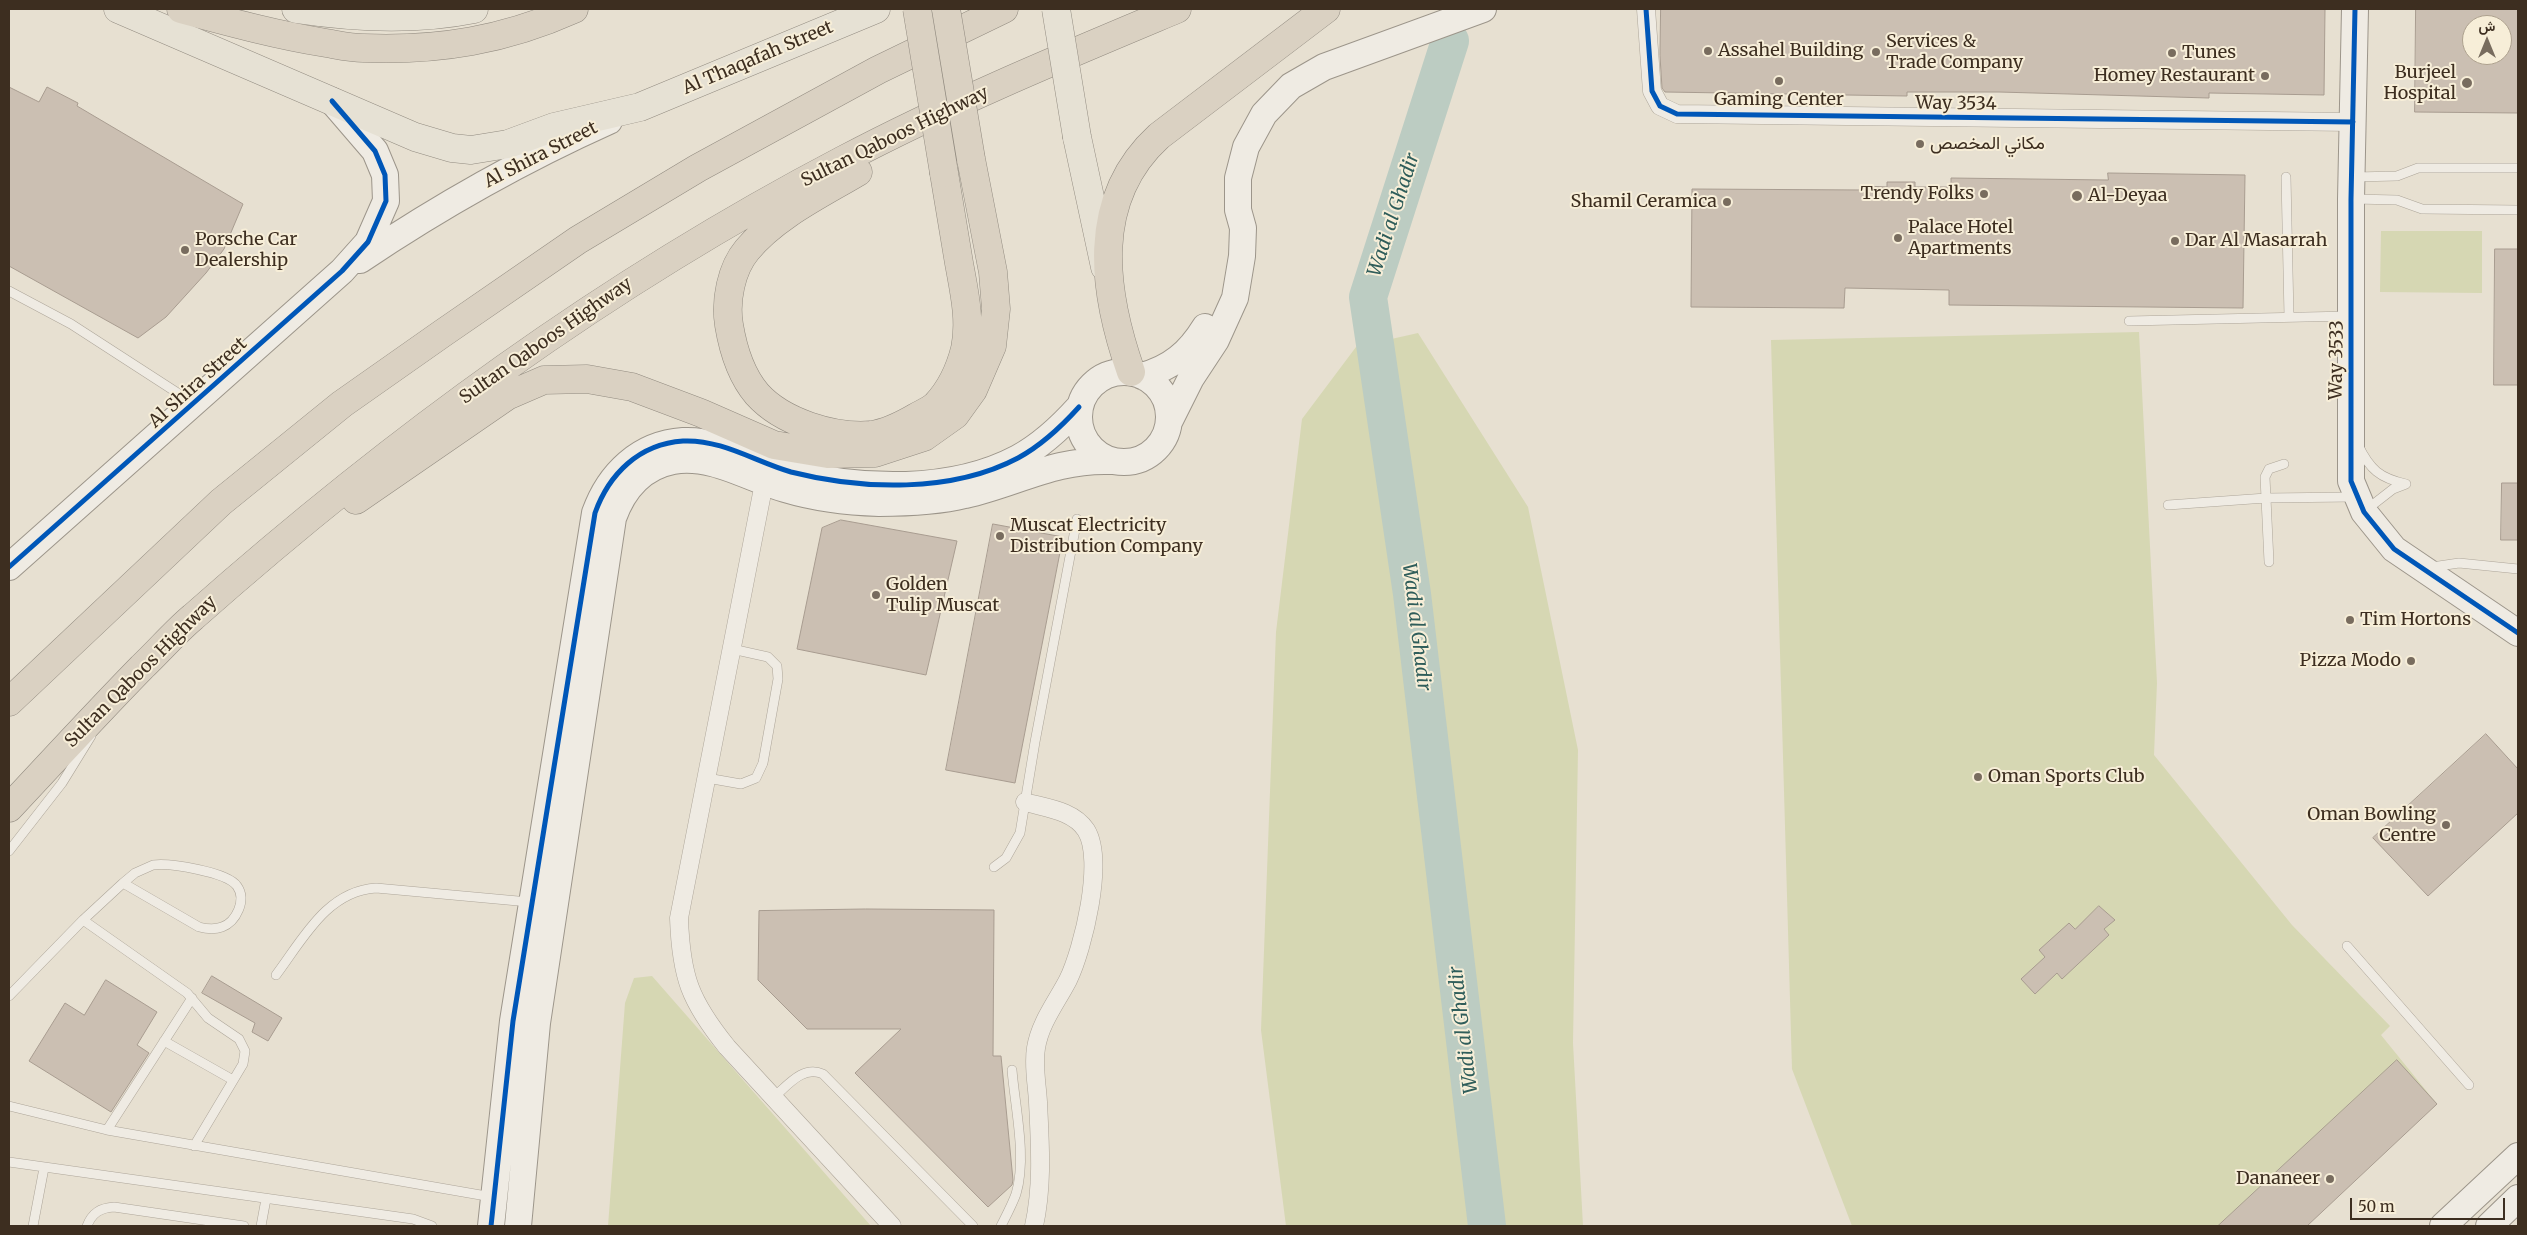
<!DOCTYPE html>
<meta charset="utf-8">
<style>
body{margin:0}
#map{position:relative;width:2527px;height:1235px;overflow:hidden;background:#e7e0d1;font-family:Merriweather,Vazirmatn,serif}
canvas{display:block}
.frame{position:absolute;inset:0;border:10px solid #3d2e20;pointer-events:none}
.north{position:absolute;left:2462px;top:15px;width:50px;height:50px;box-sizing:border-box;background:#f7eed8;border:1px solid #ada18e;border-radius:50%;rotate:0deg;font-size:14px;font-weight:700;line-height:20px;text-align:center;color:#3d2e20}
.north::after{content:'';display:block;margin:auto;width:18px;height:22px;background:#786c5e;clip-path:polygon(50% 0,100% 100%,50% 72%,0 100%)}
.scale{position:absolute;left:2350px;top:1198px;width:155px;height:22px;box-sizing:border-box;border:2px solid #3d2e20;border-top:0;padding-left:6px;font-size:15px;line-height:18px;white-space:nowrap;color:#3d2e20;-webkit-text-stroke:4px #f7eed8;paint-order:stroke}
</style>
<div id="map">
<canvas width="2527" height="1235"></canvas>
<div class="frame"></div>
<div class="north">ش</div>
<div class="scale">50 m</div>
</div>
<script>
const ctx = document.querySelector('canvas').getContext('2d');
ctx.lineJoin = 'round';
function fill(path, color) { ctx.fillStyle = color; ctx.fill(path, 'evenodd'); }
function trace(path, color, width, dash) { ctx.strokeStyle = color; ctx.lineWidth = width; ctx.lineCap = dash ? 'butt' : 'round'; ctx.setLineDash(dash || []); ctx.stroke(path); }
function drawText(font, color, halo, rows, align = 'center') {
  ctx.font = font + ' Merriweather,Vazirmatn,serif'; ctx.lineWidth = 4; ctx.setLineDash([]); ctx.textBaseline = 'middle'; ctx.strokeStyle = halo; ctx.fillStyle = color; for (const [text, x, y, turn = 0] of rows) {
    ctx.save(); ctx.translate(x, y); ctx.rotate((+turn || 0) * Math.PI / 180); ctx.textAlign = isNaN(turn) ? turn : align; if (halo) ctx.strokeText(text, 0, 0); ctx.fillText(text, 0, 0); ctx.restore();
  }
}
fill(new Path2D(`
 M2381,231H2482V293L2380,292Z
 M2139,332L2157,683L2154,755L2292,925L2390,1026L2381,1035L2437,1104L2293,1226H1852L1792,1069L1771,340Z
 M1418,333L1528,507L1578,750L1573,1043L1583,1226H1286L1261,1030L1276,632L1302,419L1356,347Z
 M652,976L871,1226H608L625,1003L634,978Z`), '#d6d7b3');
trace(new Path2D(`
 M1450,41L1368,297L1412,594L1487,1226`), '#bcccc2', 38);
const building = new Path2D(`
 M1661,9H2325L2324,95L2209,93V98L1999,92H1907V96L1665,92L1662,88L1660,56Z
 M2416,9H2518V113L2415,112ZM2472,25H2502V55H2472Z
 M9,87L39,102L47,87L78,103L77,106L243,204L224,249L206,273L166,317L138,338L9,266Z
 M2108,173L2245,175L2243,308L1949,305V290L1845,288L1844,308L1691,307L1692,189L1865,190V186L1887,187V182H1915V187H1951V178L2108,180Z
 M2495,249H2518V385H2494Z
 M2502,483H2518V540H2501Z
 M841,520L957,541L926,675L797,649L822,528Z
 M993,524L1063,537L1015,783L946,770Z
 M2486,734L2518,769V813L2428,896L2373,838Z
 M2099,906L2115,920L2104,929L2109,935L2062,979L2057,973L2035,994L2021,979L2045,957L2039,950L2069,923L2075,929Z
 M866,909L994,910L993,1056H1001L1013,1180L1012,1185L988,1207L855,1073L901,1029H807L758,980L759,911Z
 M212,976L282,1018L268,1041L252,1032L255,1023L202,993Z
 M106,980L157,1012L137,1045L149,1053L111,1112L29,1061L65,1003L84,1015Z
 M2397,1060L2437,1104L2307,1226H2218Z`);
fill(building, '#cbbfb2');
trace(building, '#a89c90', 1);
const lane = new Path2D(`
 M2286,177L2289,317
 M2355,177L2397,176L2418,168H2518
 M2354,199L2397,200L2422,209L2518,210
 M9,291L71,324L190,401
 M2129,321L2349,316
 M2358,445C2370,470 2380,478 2406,484
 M2168,505L2266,498L2353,497
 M2366,510L2393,489L2406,484
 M2269,562L2265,477L2269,469L2284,464
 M2432,567L2459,563L2518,569
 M707,778L741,784L756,778L763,763L778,679L777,666L768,657L732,649
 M9,851L62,783L91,736
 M153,865C171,863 227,872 237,886C247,900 236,922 222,927C214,930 207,929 199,927L123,883L135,873Z
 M994,867L1006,858L1020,833L1035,742L1077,519
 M83,920L187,993L208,1018L239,1039L245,1051L243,1064L194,1146
 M2347,946L2469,1085
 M276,975C303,939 327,891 376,888L529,902
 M9,996L83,920L123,883
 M164,1041L233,1080
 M773,1098C788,1085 803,1065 823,1074L973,1226
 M9,1106L107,1130L492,1197
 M107,1130L192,998
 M9,1162L413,1219L432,1226
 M33,1226L44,1168
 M87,1226C92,1213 100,1208 114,1207L244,1226
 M261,1226L266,1199
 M1001,1226C1006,1216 1012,1205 1016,1194C1027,1158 1015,1107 1012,1070`);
const street = new Path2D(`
 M1646,9L1652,91L1660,106L1677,114L2353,122
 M764,483L679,918C681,977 690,1001 727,1047L892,1226
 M1025,802C1045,808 1073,810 1086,830C1105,860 1083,949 1068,980C1056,1003 1040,1023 1036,1048C1033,1065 1037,1084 1038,1102C1040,1144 1043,1185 1034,1226`);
const secondary = new Path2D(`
 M2355,9L2351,199V481L2364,512L2394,549L2518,633
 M360,260C439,207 522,160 609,121
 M1079 417a45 45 0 1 1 90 0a45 45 0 1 1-90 0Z
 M1142,376C1171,368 1189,353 1205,327
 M1169,422L1191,378L1216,340L1235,298L1242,256L1243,228L1238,210V178L1246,147L1264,114L1291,86L1324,67L1483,9
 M9,567L342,271L368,242L386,201L385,175L375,151L332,101
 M491,1226L513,1021L595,513C609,474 639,444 683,441C721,439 756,462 791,472C862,490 952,493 1018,458C1042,445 1061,427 1079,407
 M518,1226L537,1023L613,518C623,490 642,467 673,461C712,454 749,479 785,489C815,498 847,502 879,503C907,503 937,502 965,495C1018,483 1054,459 1111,461
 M2443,1226L2518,1156
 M2489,1226L2518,1198`);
const primary = new Path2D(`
 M118,9L415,137L452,148L471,150L508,144L554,127L640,107L876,9
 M296,9C355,18 415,21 474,9
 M1077,137L1105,267`);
const highway = new Path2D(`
 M181,9C229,22 276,35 326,43C338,45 351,48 363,48C439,51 505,40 574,9
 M858,172C821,194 775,216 747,250C731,269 725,301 729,325C733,349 740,374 757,394C782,422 833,438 871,435C886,433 904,424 916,417C923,413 931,410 936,405C950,390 960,369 965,349C971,320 964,291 959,263C954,233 949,203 944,173
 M1131,372C1103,292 1089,200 1159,136L1326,9
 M356,500L507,396L544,380L587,379L632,387L701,413L774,445L828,454L875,453L924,437L955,415L973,390L992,346L996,309L993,272L971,159
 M9,702L221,502L342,404L443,333L578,240L698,168L878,70L1004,9
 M9,808C53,761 97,713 142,667C159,651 175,632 193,617C394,439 606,284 843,160C951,103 1065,56 1177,9`);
trace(lane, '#ada599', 10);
trace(street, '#ada599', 19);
trace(secondary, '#9c958a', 28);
trace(primary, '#928b80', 29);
trace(highway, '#928b80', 29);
trace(lane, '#efebe3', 9);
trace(street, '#efebe3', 18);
trace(secondary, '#efebe3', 26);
trace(primary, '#e6e1d4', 28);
trace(highway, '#dad1c2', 28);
const primaryBridge = new Path2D(`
 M1056,9L1077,137`);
const highwayBridge = new Path2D(`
 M917,9L944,173
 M946,9L971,159`);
trace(primaryBridge, '#928b80', 29, []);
trace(highwayBridge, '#928b80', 29, []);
trace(primaryBridge, '#e6e1d4', 28);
trace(highwayBridge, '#dad1c2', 28);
trace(new Path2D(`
 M1646,9L1652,91L1660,106L1677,114L2353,122
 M2355,9L2351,199V481L2364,512L2394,549L2518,633
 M9,567L342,271L368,242L386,201L385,175L375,151L332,101
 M491,1226L513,1021L595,513C609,474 639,444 683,441C721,439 756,462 791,472C862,490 952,493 1018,458C1042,445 1061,427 1079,407`), '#0057b8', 5);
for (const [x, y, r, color] of [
 [1708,51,5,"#786c5e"],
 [1876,52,5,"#786c5e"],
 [2172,53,5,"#786c5e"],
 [2265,76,5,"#786c5e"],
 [1779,81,5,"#786c5e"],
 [2467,83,6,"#786c5e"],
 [1920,144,5,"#786c5e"],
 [1984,194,5,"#786c5e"],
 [2077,196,6,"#786c5e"],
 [1727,202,5,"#786c5e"],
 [1898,238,5,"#786c5e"],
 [2175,241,5,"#786c5e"],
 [185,250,5,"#786c5e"],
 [1000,536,5,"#786c5e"],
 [876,595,5,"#786c5e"],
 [2350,620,5,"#786c5e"],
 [2411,661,5,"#786c5e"],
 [1978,777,5,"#786c5e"],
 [2446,825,5,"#786c5e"],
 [2330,1179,5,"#786c5e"]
]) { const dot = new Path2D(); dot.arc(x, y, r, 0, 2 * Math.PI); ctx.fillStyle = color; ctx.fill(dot); trace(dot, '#f7eed8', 2); }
drawText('18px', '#3d2e20', '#f7eed8', [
 ["Services &",1886,42],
 ["Trade Company",1886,63],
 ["Assahel Building",1718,51],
 ["Tunes",2182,53],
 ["Burjeel",2456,73,"right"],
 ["Hospital",2456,94,"right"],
 ["Homey Restaurant",2255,76,"right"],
 ["Gaming Center",1779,100,"center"],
 ["مكاني المخصص",1930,144],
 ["Trendy Folks",1974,194,"right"],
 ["Al-Deyaa",2088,196],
 ["Shamil Ceramica",1717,202,"right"],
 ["Palace Hotel",1908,228],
 ["Apartments",1908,249],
 ["Porsche Car",195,240],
 ["Dealership",195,261],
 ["Dar Al Masarrah",2185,241],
 ["Muscat Electricity",1010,526],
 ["Distribution Company",1010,547],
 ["Golden",886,585],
 ["Tulip Muscat",886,606],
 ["Tim Hortons",2360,620],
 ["Pizza Modo",2401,661,"right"],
 ["Oman Sports Club",1988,777],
 ["Oman Bowling",2436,815,"right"],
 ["Centre",2436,836,"right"],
 ["Dananeer",2320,1179,"right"]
], 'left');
drawText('18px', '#3d2e20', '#f7eed8', [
 ["Al Thaqafah Street",758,58,-23],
 ["Way 3534",1956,104,1],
 ["Sultan Qaboos Highway",895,137,-26],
 ["Al Shira Street",541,155,-27],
 ["Sultan Qaboos Highway",546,341,-35],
 ["Way 3533",2337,360,-89],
 ["Al Shira Street",198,383,-42],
 ["Sultan Qaboos Highway",141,672,-45]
]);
drawText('italic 19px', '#2f5d5a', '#f7eed8', [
 ["Wadi al Ghadir",1394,215,-72],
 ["Wadi al Ghadir",1416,627,83],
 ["Wadi al Ghadir",1464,1030,-97]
]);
</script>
